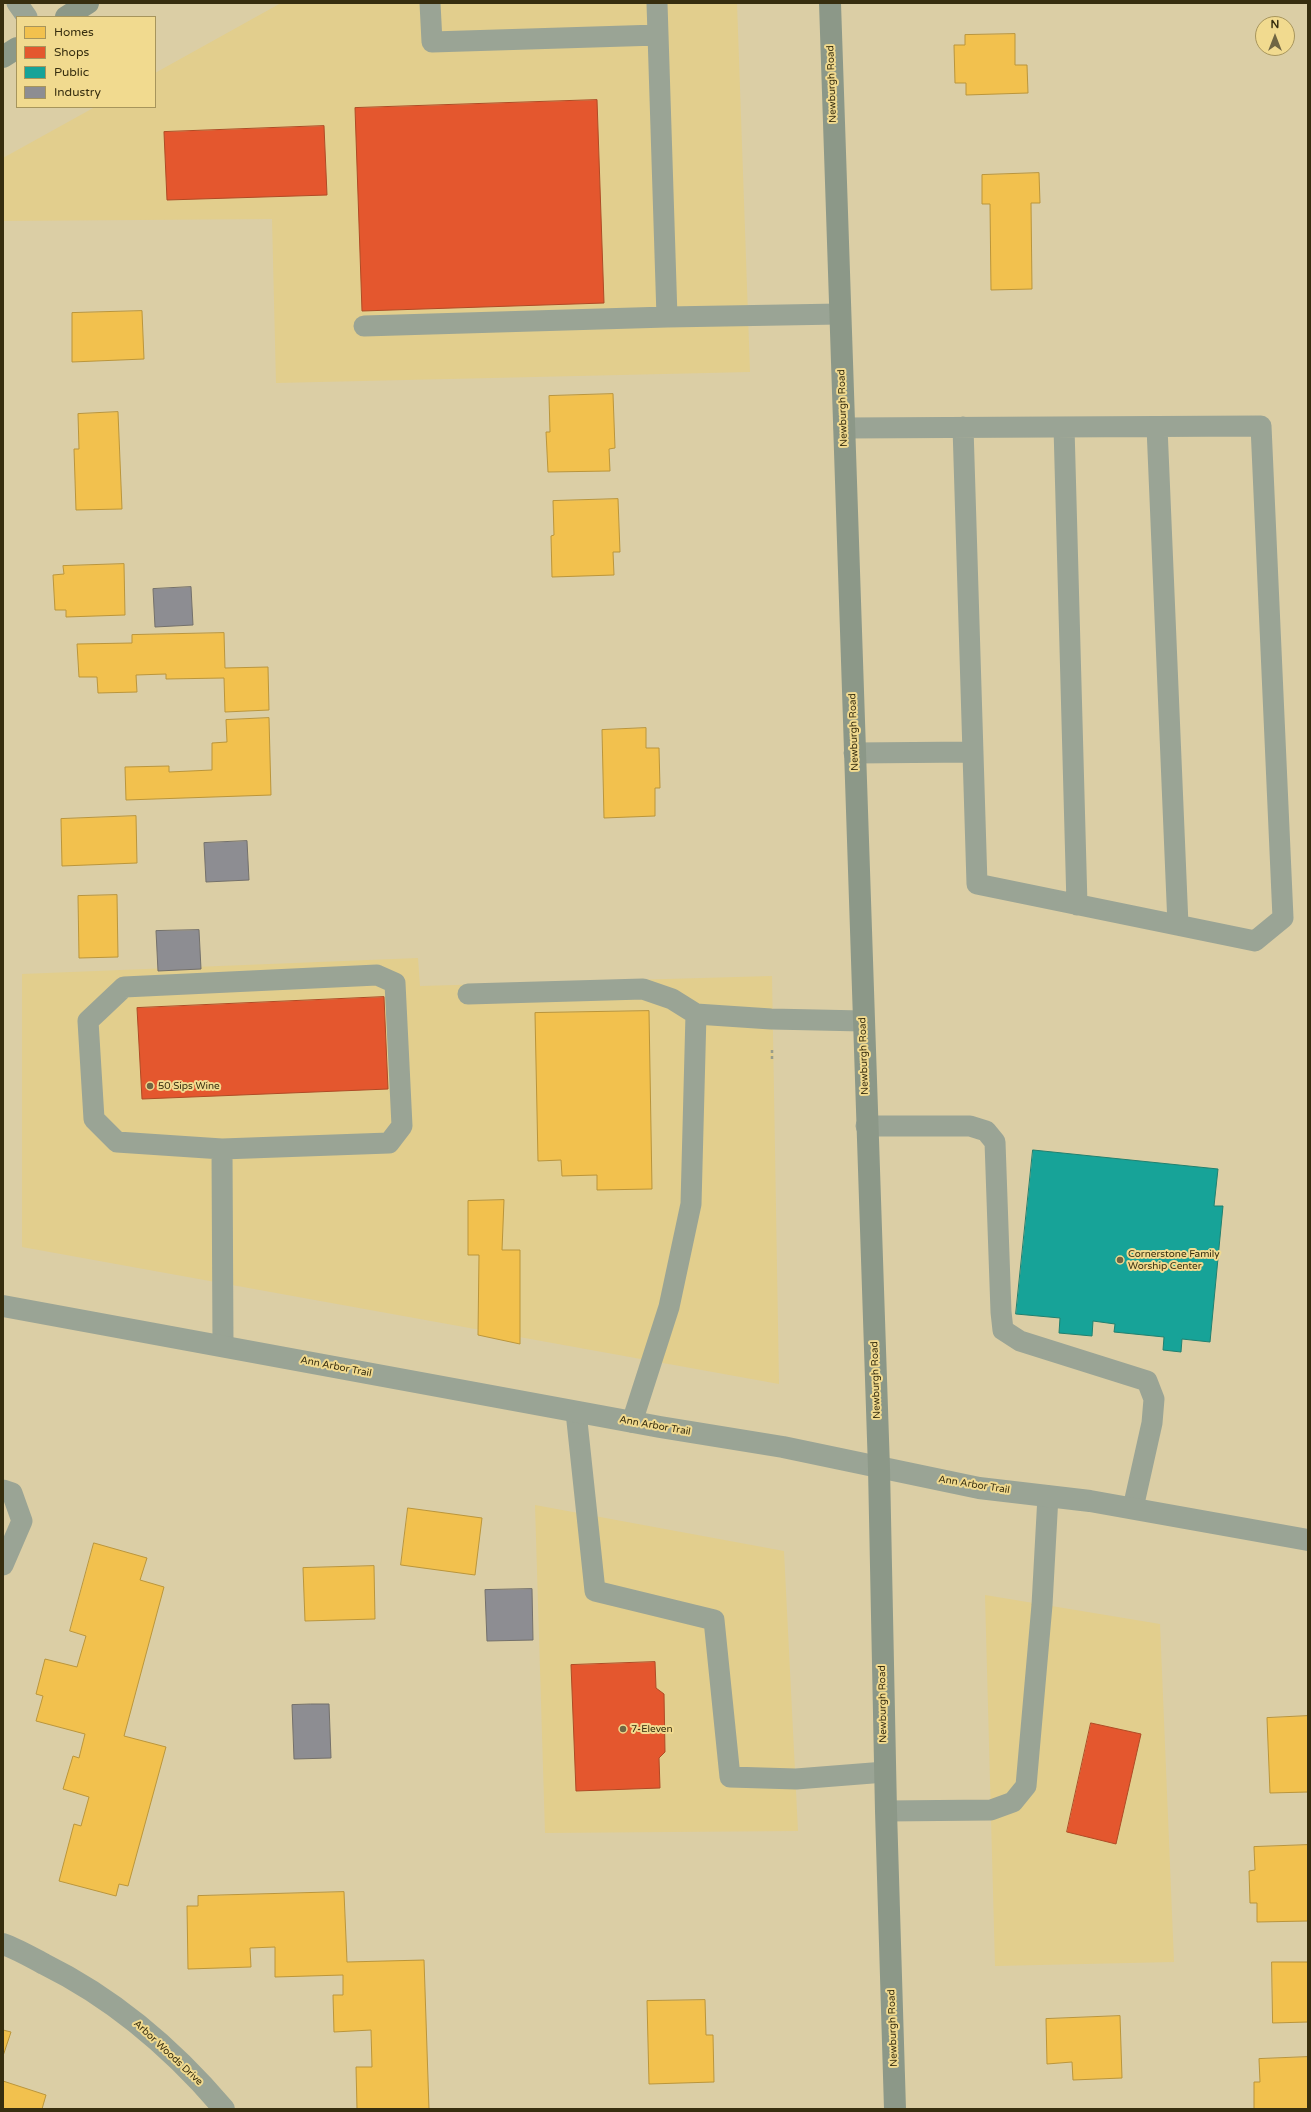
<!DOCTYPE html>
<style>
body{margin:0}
#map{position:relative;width:1311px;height:2112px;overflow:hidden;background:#dbcea5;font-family:"Varela Round",sans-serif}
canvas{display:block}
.frame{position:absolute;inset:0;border:4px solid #372e0f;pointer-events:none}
.legend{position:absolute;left:16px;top:16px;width:140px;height:92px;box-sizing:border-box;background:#f1da8f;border:1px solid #a7955c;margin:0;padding:5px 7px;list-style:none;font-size:12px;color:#372e0f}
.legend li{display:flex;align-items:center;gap:8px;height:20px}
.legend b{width:20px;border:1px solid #a7955c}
.north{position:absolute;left:1255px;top:16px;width:40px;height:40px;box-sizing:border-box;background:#f1da8f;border:1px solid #a7955c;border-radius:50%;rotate:0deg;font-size:11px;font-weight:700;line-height:16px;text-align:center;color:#372e0f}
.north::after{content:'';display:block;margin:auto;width:14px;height:18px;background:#706644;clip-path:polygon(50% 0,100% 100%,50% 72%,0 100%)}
</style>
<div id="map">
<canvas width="1311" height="2112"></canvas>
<div class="frame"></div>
<ul class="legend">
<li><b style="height:11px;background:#f2c14e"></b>Homes</li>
<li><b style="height:11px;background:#e4572e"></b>Shops</li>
<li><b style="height:11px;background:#17a398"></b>Public</li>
<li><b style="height:11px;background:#8d8d92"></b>Industry</li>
</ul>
<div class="north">N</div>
</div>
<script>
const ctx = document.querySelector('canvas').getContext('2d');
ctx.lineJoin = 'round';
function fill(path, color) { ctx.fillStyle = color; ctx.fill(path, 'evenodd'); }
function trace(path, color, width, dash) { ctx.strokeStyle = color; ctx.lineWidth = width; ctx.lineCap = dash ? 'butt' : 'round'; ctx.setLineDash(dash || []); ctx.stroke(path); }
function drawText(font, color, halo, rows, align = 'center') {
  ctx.font = font + ' "Varela Round",sans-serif'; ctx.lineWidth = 4; ctx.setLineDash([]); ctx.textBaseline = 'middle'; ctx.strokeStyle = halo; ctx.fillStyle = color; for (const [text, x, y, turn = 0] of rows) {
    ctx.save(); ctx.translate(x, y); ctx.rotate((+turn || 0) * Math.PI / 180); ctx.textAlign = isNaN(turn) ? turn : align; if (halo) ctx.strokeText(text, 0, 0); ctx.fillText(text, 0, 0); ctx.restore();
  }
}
fill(new Path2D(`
 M281,3H737L750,372L276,383L272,219L3,221V158L95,107H155V73Z
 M418,958L420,986L772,976L779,1384L22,1247V974Z
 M535,1505L784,1551L798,1831L545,1833Z
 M985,1595L1160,1624L1174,1962L995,1966Z`), '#e2ce8d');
const homes = new Path2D(`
 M1015,34V65H1027L1028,93L966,95V83H955L954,45H965V35Z
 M1039,173L1040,203H1031L1032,289L991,290L990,204H982V175Z
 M142,311L144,359L72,362V313Z
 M613,394L615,448L609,449L610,471L548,472L546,432H550L549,396Z
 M118,412L122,509L76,510L74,449H79L78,414Z
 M618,499L620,552H613L614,575L552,577L551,536L554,535L553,501Z
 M124,564L125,615L66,617V610H55L53,575L64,574L63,566Z
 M224,633L225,668L268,667L269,710L225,712L224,678L166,679V674L136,675L137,692L98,693L97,677H79L77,644L132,643V635Z
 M269,718L271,795L126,800L125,767L169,766V772L212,770V743L227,742L226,720Z
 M646,728V748H659L660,788H655V816L604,818L602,730Z
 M136,816L137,863L62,866L61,819Z
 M117,895L118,957L79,958L78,896Z
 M649,1011L652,1189L597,1190V1175L562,1176L561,1160L538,1161L535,1013Z
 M504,1200L502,1250H520V1344L478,1335L479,1255H468V1201Z
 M408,1508L482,1518L475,1575L401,1565Z
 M94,1543L147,1558L140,1580L164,1587L124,1736L166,1747L128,1886L119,1884L116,1896L59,1881L74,1824L81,1826L89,1797L63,1789L73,1756L79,1758L85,1734L36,1721L43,1696L36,1694L45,1659L77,1667L86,1636L70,1631Z
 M374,1566L375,1619L305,1621L303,1568Z
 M1308,1716V1792L1270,1793L1267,1718Z
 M1308,1845V1921L1257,1922V1903H1250L1249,1871L1255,1870L1254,1847Z
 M344,1892L347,1962L424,1960L429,2109H357L356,2067H372L371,2030L334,2032L333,1995H343V1975L275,1977V1947L250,1948L251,1967L188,1969L187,1906H198V1896Z
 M1272,1962H1308V2022L1273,2023Z
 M705,2000L706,2035H713L714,2082L649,2084L647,2001Z
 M1120,2016L1122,2078L1073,2080L1072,2062L1047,2064L1046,2019Z
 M3,2030L11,2032L3,2056Z
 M1308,2057V2109H1254V2082H1260L1259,2059Z
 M3,2081L46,2095L42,2109H3Z`);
fill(homes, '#f2c14e');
trace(homes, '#ba953b', 1);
const shops = new Path2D(`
 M597,100L604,303L362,311L355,108Z
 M324,126L327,195L167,200L164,132Z
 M384,997L388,1089L142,1099L137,1008Z
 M655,1662L656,1688L664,1694L665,1752L659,1758L660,1788L576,1791L571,1665Z
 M1091,1723L1141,1734L1116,1844L1067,1832Z`);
fill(shops, '#e4572e');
trace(shops, '#b04b25', 1);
const public = new Path2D(`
 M1033,1150L1218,1169L1214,1206H1223L1210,1342L1182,1339L1181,1352L1163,1350L1164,1337L1114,1332L1115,1324L1093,1321L1092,1336L1059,1333L1060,1318L1016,1314Z`);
fill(public, '#17a398');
trace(public, '#21806f', 1);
const industry = new Path2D(`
 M191,587L193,625L155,627L153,589Z
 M247,841L249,880L206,882L204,843Z
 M199,930L201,969L158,971L156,931Z
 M532,1589L533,1640L487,1641L485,1590Z
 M311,1704H329L331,1758L294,1759L292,1705Z`);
fill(industry, '#8d8d92');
trace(industry, '#73706b', 1);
trace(new Path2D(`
 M772,1050V1062`), '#999d8a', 2.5, [3, 3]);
trace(new Path2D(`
 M17,3L27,17
 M430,3L432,42L658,35
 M657,3L667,317
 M364,326L667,317L840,314
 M1064,427L1077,905
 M1157,427L1178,925
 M844,428L1261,426L1283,918L1255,941L977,884L963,427
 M854,753L973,752
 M468,994L643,989L672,999L696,1014
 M866,1126H970L986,1131L995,1142L1001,1312L1003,1330L1020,1341L1147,1381L1154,1399L1152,1423L1133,1508
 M222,1149L117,1142L94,1119L88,1021L124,987L377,975L395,983L402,1126L389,1143L222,1149L223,1346
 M576,1412L595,1591L714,1620L730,1777L796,1779L885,1772
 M632,1422L669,1307L691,1204L696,1014L771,1019L863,1021
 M3,1490L12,1493L22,1521L3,1565
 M886,1811L991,1810L1013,1802L1026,1786L1042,1605L1048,1496`), '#9aa495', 21);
trace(new Path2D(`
 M3,1944C17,1949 31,1957 44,1964C115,1999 173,2049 224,2109`), '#9aa495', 22);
trace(new Path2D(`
 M3,1306L660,1427L783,1447L979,1488L1090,1501L1308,1540`), '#9aa495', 22);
trace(new Path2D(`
 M830,3L879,1468L886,1811L895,2109
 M66,17L88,3
 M3,57L17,48`), '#8c9888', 22);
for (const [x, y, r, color] of [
 [150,1086,4,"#706644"],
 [1120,1260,4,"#706644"],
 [623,1729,4,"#706644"]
]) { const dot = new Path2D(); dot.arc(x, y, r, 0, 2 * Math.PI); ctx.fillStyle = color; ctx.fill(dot); trace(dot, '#f1da8f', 1.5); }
drawText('10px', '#372e0f', '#f1da8f', [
 ["Newburgh Road",832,84,-92],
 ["Newburgh Road",843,408,-92],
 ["Newburgh Road",854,732,-92],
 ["Newburgh Road",864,1056,-92],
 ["Ann Arbor Trail",336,1367,11],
 ["Newburgh Road",876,1380,-92],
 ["Ann Arbor Trail",655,1426,10],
 ["Ann Arbor Trail",974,1485,9],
 ["Newburgh Road",883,1704,-91],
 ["Newburgh Road",893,2028,-92],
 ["Arbor Woods Drive",168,2053,43]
]);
drawText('10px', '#372e0f', '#f1da8f', [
 ["50 Sips Wine",158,1086],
 ["Cornerstone Family",1128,1254],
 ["Worship Center",1128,1266],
 ["7-Eleven",631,1729]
], 'left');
</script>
